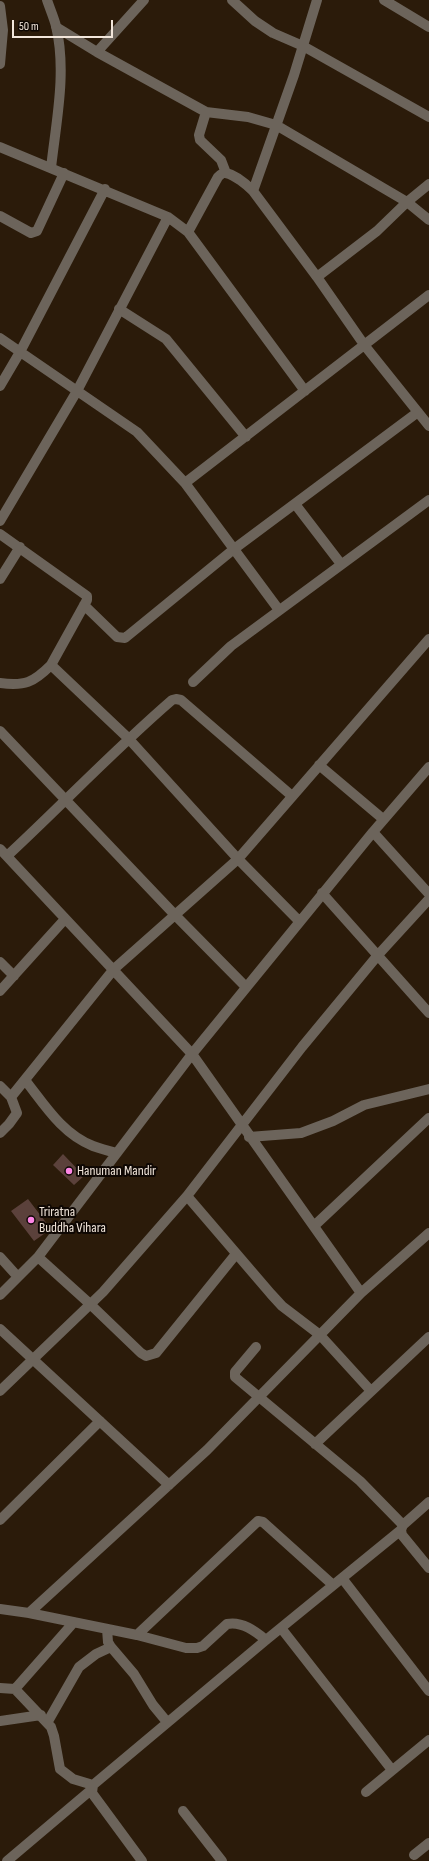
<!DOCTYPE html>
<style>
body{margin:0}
#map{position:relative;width:429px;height:1861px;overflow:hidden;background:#2b1b0a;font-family:"Sofia Sans Condensed",sans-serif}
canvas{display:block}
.scale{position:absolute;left:12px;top:20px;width:101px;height:18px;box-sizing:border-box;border:2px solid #f2e6db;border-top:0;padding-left:5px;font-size:12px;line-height:14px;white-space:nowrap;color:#f2e6db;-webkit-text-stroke:3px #0e0703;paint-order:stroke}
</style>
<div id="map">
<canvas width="429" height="1861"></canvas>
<div class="scale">50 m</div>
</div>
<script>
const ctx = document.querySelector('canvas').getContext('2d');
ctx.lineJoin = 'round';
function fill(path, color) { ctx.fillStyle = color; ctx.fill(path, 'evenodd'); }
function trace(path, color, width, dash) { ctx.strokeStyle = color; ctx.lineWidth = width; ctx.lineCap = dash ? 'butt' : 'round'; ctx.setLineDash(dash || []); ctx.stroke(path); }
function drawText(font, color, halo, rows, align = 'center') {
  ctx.font = font + ' "Sofia Sans Condensed",sans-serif'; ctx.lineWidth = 4; ctx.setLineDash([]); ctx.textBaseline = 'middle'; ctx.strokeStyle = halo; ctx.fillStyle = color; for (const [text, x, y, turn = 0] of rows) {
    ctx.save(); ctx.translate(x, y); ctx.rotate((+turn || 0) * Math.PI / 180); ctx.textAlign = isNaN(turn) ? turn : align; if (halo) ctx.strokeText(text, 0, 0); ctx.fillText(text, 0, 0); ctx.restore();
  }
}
fill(new Path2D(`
 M63,1154L84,1176L74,1185L53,1165Z
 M28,1199L51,1229L34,1241L11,1211Z`), '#5b413b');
trace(new Path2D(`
 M47,0C50,9 54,18 56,26C67,72 56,122 51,168
 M232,0L255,21L273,33L303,46L429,117
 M384,0L429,27
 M0,6L3,30L0,64
 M56,27L97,52L206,112L248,117L276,125L407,202L429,220
 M97,52L144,0
 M206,112L199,135L200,140L221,160L226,173
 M0,147L168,217L188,232L305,391
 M253,191L294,75L317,0
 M0,216L31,233L37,231L64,173
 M188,232L218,177C220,175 223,172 226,173C235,175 247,185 253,191L317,277L365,346L429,426
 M317,277L377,231L407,202L429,184
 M119,309L166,339L246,437
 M0,338L137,432L185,483L279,610
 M0,386L20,352L105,189
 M185,483L429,295
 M295,504L341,564
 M0,521L77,391L168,217
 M0,534L87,596V600L51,665L128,738L238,859L299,921
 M0,579L20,547
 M84,605L117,637L125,638L234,549L418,412
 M193,682L231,646L429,500
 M0,683C25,686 33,683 51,665
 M0,731L175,915L246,987
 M319,765L383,819
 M373,832L429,894
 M0,849L192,1054L361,1293
 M7,856C62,805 114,750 172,700L176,699L181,700L292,796
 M322,893L429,1013
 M0,962L14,976
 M0,991L65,919
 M25,1080C44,1104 62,1134 93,1146C101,1149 109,1151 117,1153
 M0,1086L11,1097L17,1113L9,1124L0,1133
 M11,1097L114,969L238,859L429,639
 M249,1137L301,1133L333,1121L364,1105L429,1089
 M187,1196L271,1294L282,1306L320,1335L371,1391
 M314,1226L429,1118
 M0,1257L18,1277
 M38,1257L90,1304L141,1353L146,1356L156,1353L236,1254
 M0,1295L38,1257L192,1054L373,832L429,767
 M0,1329L169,1485
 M256,1347L235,1372V1377L360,1481L403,1525
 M0,1391L103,1292L187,1196L302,1047L378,955L429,899
 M315,1444L429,1337
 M429,1502L403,1525L401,1530L402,1535L429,1568
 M0,1520L100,1421
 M342,1578L429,1691
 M0,1609L29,1613L207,1450L361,1293L429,1233
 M29,1613L137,1635L186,1648H197L203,1646L227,1624C242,1621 255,1631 266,1640
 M281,1628L392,1770
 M107,1629L108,1642L111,1647L134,1674L153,1705L167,1722
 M137,1635L258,1521L263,1522L333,1585
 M0,1688L15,1689L74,1622
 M15,1689L51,1727L54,1736L60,1769L73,1779L93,1785
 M0,1721L41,1715
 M47,1723L79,1667L96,1654L111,1647
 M366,1792L429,1740
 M183,1811L222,1861
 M414,1855L429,1843
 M7,1861L91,1790
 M142,1861L92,1793L93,1785L266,1640L401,1530`), '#6c645b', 10);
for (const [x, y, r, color] of [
 [69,1171,4,"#fc86e4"],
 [31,1220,4,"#fc86e4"]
]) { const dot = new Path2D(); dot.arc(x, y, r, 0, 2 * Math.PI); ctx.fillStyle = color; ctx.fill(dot); trace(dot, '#0e0703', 1.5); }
drawText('14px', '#f2e6db', '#0e0703', [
 ["Hanuman Mandir",77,1171],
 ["Triratna",39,1212],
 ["Buddha Vihara",39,1228]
], 'left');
</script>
